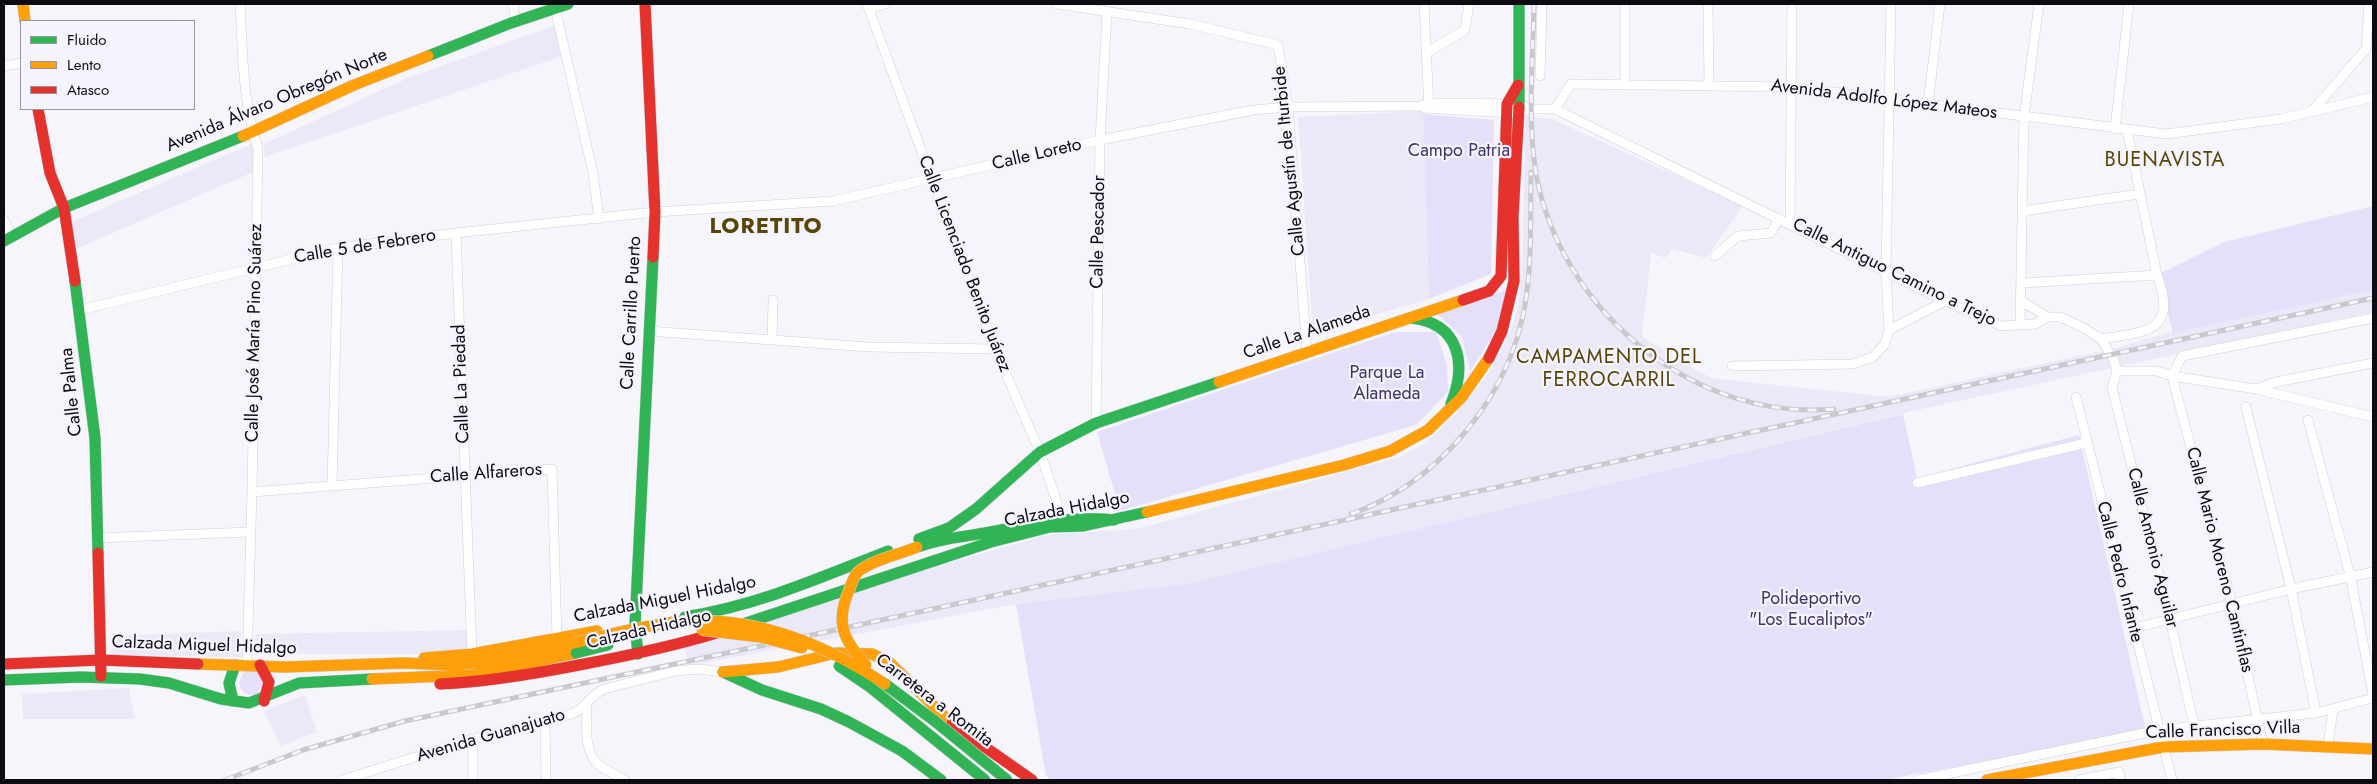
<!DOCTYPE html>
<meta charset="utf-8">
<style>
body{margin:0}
#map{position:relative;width:2377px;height:784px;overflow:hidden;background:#f6f5fb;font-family:Jost,sans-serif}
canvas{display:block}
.frame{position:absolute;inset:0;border:5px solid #0d0c13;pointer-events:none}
.legend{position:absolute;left:20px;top:20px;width:175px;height:90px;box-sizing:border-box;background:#f5f3fd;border:1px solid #98979f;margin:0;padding:6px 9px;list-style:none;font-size:15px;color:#0d0c13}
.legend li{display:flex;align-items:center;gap:10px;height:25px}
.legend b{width:25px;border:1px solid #98979f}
</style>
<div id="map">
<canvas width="2377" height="784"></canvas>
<div class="frame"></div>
<ul class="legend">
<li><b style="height:6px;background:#30b455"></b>Fluido</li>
<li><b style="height:6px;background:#ff9f0a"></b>Lento</li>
<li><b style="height:6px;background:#e5322d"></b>Atasco</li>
</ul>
</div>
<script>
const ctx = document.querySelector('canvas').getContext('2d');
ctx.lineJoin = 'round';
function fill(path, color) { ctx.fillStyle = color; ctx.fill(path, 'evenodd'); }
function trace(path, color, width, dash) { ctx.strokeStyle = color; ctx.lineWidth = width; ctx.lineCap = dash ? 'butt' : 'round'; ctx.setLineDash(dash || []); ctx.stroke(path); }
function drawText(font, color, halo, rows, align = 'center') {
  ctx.font = font + ' Jost,sans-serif'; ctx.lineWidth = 4.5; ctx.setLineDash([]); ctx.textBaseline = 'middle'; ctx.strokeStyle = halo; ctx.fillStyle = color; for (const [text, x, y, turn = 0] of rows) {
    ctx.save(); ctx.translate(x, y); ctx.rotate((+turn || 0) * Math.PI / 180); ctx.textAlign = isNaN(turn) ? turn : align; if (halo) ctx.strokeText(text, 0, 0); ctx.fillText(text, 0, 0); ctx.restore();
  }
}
fill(new Path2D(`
 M559,24L566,55L265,157L264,144L410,77Z
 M1423,111L1429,299L1313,333L1298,117Z
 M1525,116L1552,119L1743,206L1706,258L1672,249L1665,258L1649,252L1651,254L1642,336L1677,359L1711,378L1888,397L2116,348L2208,321L2373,285V312L1926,408L1185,584L1016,604L688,666L685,648L940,565L1047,535L1136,529L1400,457L1426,443L1455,415L1482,382L1499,355L1512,328L1519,300L1522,271Z
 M256,142L258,170L71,251L67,224Z
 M471,630L472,654H254L256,634Z
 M241,631V657L112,655L114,636Z
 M129,688L135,719H23L22,694Z
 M305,695L317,732L281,746L264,711Z`), '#ebe9f7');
fill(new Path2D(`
 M1423,114L1494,120L1491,274L1429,299Z
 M2373,206V290L2173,333L2157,275L2224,242Z
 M1506,290L1497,329L1470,371L1462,337L1435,312Z
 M1395,332H1436L1447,364L1448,392L1416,425L1120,511L1097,432Z
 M1903,414L1917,478L2079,435L2146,731L1884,780H1051L1046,776L1016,604L1185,584Z
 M253,669L264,677L258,694L248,695L243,692L239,683L243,673Z`), '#e5e0fa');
const street = new Path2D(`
 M240,4C243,52 242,102 258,148L252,492L247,664
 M513,4L516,21
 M867,4L995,349L1040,452L1057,502V513L1051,522
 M1057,4L1190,24L1278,45L1288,107L1307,352
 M1424,4L1429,109
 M1625,4V85
 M1708,4L1709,85
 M555,8L593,173L599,219
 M869,9L885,4
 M1426,53L1465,30L1469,4
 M4,66L21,63
 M1540,76L1542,4
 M1928,105L1940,4
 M1424,108L1511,113
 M1555,109L1571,84L1792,87L2166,134L2281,119L2373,97
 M2313,110L2366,49L2369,4
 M1523,111L1528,109H1555L1945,301L2001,326L2035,324L2048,317H2060L2082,327L2101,339L2114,360L2117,371
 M2115,129L2129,4
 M2023,211L2139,194
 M4,220L11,238
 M1790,224L1792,4
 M456,233L472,654
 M1715,256L1738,236L1771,233L1779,218
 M2022,283L2157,275
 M2021,301L2048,317
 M80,310L338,248L456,233L655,212L833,201L1100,140L1253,110L1288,107L1420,106L1429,103L1519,104L1528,109
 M2020,325L2024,117L2039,4
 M1889,330L1945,301
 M648,331L869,347L995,349
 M2101,339C2146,332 2179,332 2157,275L2127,130
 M772,340L773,300
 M1732,366L1853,364L1873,357L1885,344L1889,330L1886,271L1891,4
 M2117,371L2112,387L2170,620L2194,725
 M2117,371H2157L2172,376L2256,389L2373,417
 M2256,389L2276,382L2373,363
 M2076,397L2172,780
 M2246,407L2291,589L2316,713
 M2308,420L2350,575L2373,694
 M1096,423L1100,140L1107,12
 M1917,483L2086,443
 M332,486L338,248
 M252,492L552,469L557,638
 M96,538L250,532
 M2134,628L2291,589L2373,572
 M587,705C587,723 583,751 598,764C606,771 617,775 625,780
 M545,721L546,780
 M473,739V780
 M2263,744L2232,604L2172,376L2182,356L2373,318
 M2328,745L2333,709
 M342,780L473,739L572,714C585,709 591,694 604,689L675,671L699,669L723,672
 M1918,780L2159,730L2316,713L2373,698
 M2079,780L2119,772L2120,780`);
const fast = new Path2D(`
 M428,56L511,23L568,4
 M1519,107V4
 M4,241L64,208L243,136
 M75,281L95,438L98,553
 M1412,318C1460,324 1467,364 1451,404
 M919,539L949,528L976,509L1040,452L1096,423L1219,382
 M917,547C942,539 959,537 985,533C1028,525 1070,515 1114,520
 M685,617C759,605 819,578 888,551
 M740,625L991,542L1050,527L1083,526L1147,512
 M638,654L635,625L653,257
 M723,672L762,690L821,709L849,722L902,751L941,780
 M4,680L81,677L140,679L169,683L221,699L249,703L299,683L372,679
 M233,701L229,683L235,665`);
const slow = new Path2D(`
 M23,4L25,21
 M243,136L354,85L428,56
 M1219,382L1463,300
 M1147,512L1344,465L1390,451L1428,430L1461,398L1489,358
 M424,658L472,654L597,631
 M198,664L284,667L404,663L454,665L483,662L574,643
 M723,672L778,667L836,653L872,654L889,662L952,724
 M372,679L472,675L576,653
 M1987,780L2163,747L2263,744L2373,749`);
const jam = new Path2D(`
 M645,4L655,212L653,257
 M38,109L50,173L64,208L75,281
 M1463,300L1489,291L1501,276L1507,104L1518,85
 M1489,358L1502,331L1514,281L1513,217L1519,107
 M98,553L101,676
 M4,664L101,660L198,664
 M260,665L269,682L264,701
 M440,684C487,682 533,674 579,665C627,656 674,646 720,632
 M952,724L1032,780`);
trace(street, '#d0cfd6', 10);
trace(fast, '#d0cfd6', 12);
trace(slow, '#d0cfd6', 12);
trace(jam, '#d0cfd6', 12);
trace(street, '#fefefe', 9);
trace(fast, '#30b455', 11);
trace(slow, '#ff9f0a', 11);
trace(jam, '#e5322d', 11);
const rail = new Path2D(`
 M1534,4C1533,61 1526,133 1539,188C1570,318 1698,421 1834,409
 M1351,514C1434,485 1502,405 1522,320C1533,272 1530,221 1531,172
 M225,780L303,750L405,721L826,632L2373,298`);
trace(rail, '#c9c8cb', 5);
trace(rail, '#f5f3fd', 3, [9]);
const fastBridge = new Path2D(`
 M576,653L608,645
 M839,666L870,687L985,780
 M885,684L936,722L1007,780`);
const slowBridge = new Path2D(`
 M702,630L761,637L802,648
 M574,643C607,635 641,626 675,622C752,614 822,642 885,684
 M866,665C842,639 835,621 850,588C852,582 854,575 859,571C872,560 901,554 917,547`);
trace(fastBridge, '#d0cfd6', 12, []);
trace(slowBridge, '#d0cfd6', 12, []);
trace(fastBridge, '#30b455', 11);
trace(slowBridge, '#ff9f0a', 11);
drawText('18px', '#0d0c13', '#f5f3fd', [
 ["Avenida Adolfo López Mateos",1884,100,7],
 ["Avenida Álvaro Obregón Norte",277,101,-23],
 ["Calle Loreto",1037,155,-13],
 ["Calle Agustín de Iturbide",1290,161,-96],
 ["Calle Pescador",1099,232,-89],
 ["Calle 5 de Febrero",365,247,-9],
 ["Calle Licenciado Benito Juárez",964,264,69],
 ["Calle Antiguo Camino a Trejo",1894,273,26],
 ["Calle Carrillo Puerto",632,313,-87],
 ["Calle José María Pino Suárez",255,333,-89],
 ["Calle La Alameda",1307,333,-19],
 ["Calle La Piedad",462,384,-92],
 ["Calle Palma",72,392,-96],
 ["Calle Alfareros",486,474,-4],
 ["Calzada Hidalgo",1067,510,-11],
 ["Calle Antonio Aguilar",2152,548,76],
 ["Calle Mario Moreno Cantinflas",2219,560,76],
 ["Calle Pedro Infante",2119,572,76],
 ["Calzada Miguel Hidalgo",665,600,-11],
 ["Calzada Hidalgo",649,630,-13],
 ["Calzada Miguel Hidalgo",204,646,2],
 ["Carretera a Romita",934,701,37],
 ["Calle Francisco Villa",2223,731,-2],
 ["Avenida Guanajuato",491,736,-16]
]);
drawText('18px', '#413268', '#f5f3fd', [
 ["Campo Patria",1459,152],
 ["Parque La",1387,374],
 ["Alameda",1387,395],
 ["Polideportivo",1811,600],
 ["\"Los Eucaliptos\"",1811,621]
]);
ctx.letterSpacing = '1px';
drawText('20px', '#594605', '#f5f3fd', [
 ["BUENAVISTA",2165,161],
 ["CAMPAMENTO DEL",1609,358],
 ["FERROCARRIL",1609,381]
]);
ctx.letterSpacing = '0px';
ctx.letterSpacing = '1px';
drawText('bold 22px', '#594605', '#f5f3fd', [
 ["LORETITO",766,228]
]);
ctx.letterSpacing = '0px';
</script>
